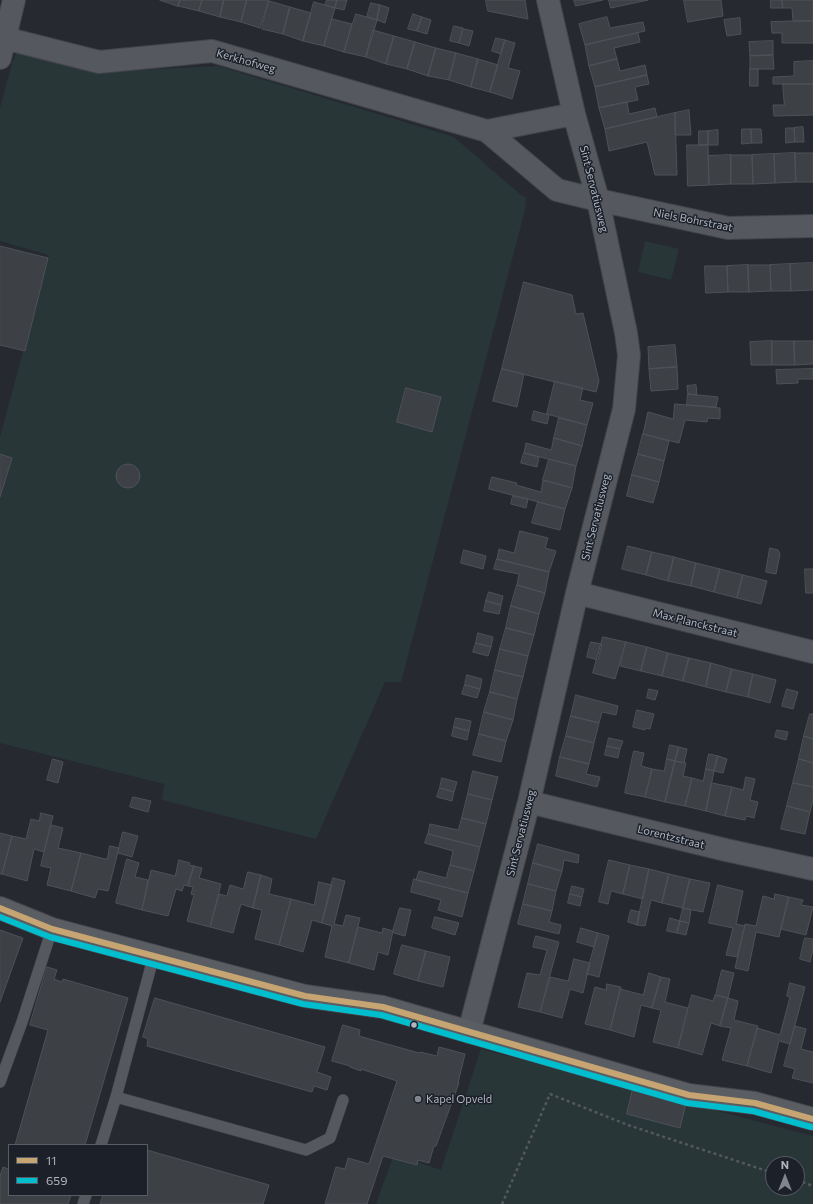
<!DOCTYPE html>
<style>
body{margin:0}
#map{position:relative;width:813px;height:1204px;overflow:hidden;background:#262a30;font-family:Commissioner,sans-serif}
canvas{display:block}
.legend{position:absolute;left:8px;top:1144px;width:140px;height:52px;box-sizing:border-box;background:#1b2029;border:1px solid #575c66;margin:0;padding:5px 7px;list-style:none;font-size:12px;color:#b0b6c1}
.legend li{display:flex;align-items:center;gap:8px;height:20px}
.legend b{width:20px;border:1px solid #575c66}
.north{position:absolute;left:765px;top:1156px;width:40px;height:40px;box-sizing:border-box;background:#1b2029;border:1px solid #575c66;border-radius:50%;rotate:0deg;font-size:11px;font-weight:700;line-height:16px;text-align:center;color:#b0b6c1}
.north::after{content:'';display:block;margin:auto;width:14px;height:18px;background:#80858e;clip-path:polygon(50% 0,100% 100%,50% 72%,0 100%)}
</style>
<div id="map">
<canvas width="813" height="1204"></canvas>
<ul class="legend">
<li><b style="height:5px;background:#c6a572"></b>11</li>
<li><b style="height:5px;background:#00becd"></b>659</li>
</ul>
<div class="north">N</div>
</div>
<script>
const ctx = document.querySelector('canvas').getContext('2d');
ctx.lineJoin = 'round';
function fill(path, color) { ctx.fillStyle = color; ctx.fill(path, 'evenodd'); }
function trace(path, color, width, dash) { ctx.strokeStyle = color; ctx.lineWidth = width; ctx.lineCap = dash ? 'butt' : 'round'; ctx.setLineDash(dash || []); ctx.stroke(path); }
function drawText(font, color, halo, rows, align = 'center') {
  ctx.font = font + ' Commissioner,sans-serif'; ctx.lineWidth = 3; ctx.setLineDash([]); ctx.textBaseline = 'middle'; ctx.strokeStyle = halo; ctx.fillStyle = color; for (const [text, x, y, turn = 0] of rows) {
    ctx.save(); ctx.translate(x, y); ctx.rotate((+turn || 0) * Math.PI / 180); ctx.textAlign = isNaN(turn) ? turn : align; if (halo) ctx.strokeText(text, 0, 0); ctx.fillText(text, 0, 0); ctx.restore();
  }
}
fill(new Path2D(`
 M18,50L99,72L218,66L454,137L521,195L526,197L525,210L401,682H385L316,839L162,800L164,784L0,743V437L49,255L0,241V108L12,63Z
 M645,241L679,249L671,280L638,272Z
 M481,1049L813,1136V1204H376L394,1154L441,1170ZM773,1164H797V1188H773Z`), '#283638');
const building = new Path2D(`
 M160,0H180L178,6Z
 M180,0H202L199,11L178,6Z
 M202,0H224L220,17L199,11Z
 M224,0H247L241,22L220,17Z
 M247,0H269L260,28L241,22Z
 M327,0H337L335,8L325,5Z
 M337,0H347L344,10L335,8Z
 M486,0H525L528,19L488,11Z
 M574,0H603L576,6Z
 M609,0H648L611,8Z
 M684,0H721L723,16L688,22Z
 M771,0H782L783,8H771Z
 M782,0H813V21H793L792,8H783Z
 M269,1L290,7L283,34L262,29Z
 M314,2L335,8L324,46L303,41Z
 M371,3L380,5L377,20L367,17Z
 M380,5L389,8L385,23L377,20Z
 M290,7L311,13L303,41L283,34Z
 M356,14L377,20L366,57L344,52Z
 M413,14L422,17L417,31L408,29Z
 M422,17L431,20L427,34L417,31Z
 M607,17L610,28L643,22L645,31L585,45L579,24Z
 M740,18L741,34L727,36L724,20Z
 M332,19L352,24L344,52L324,46Z
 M793,21H813V43H782V33H772L771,22Z
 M454,26L463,28L459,43L450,41Z
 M464,29L473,31L469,46L459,43Z
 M373,30L394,36L386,64L366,57Z
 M638,33L640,42L614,48L617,59L589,66L585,45Z
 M394,36L415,42L407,69L386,64Z
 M496,38L505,40L501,54L492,51Z
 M505,40L515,43L508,68L520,71L512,99L490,92Z
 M773,41V55L750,56L749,42Z
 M415,42L436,48L428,76L407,69Z
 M436,48L456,53L449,80L428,76Z
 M456,53L478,59L471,87L449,80Z
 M773,55L774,69H750V56Z
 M478,59L498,65L490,92L471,87Z
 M617,59L620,71L645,65L647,75L595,87L589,66Z
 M813,61V84H773V77L794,76V62Z
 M750,69H758V86H750Z
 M647,75L649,84L635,87L638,100L599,108L595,87Z
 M783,84H813V115L774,116L773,105H784Z
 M627,102L629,114L655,108L657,117L605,129L599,108Z
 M689,110L691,135H675V113Z
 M675,113L677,175H655L647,142L609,151L605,129Z
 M803,127L804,142H795L794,128Z
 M786,128H794L795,142L786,143Z
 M742,129H751L752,143L742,144Z
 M751,129H761L762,143H752Z
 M718,130V145H708V131Z
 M699,131H708V145H699Z
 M687,145H708L709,185L688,186Z
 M795,153H813V182H796Z
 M795,153L796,182L775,183L774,154Z
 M774,154L775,183L753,184L752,155Z
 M731,155V184L709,185L708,156Z
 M731,155H752L753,184H731Z
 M0,246L48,258L25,351L0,345Z
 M813,263V290L791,291L790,264Z
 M790,264L791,291H771L770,265Z
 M748,265H770L771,291L749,292Z
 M748,265L749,292H728L727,266Z
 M705,266H727L728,292L706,293Z
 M524,282L572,295L576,314L583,313L599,381L596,392L502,369Z
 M772,341V365H751L750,342Z
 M772,341H794L795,365H772Z
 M794,341H813V364L795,365Z
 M675,345L677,367L649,369L648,347Z
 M677,367L678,389L651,391L649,369Z
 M502,369L524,374L517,407L493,401Z
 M813,369V379H798V383L777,384L776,370Z
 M555,381L583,388L580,400L593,403L587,425L547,414Z
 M696,385L697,395L688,394L687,386Z
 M406,388L441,397L432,432L397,422Z
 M688,394L718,397L716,407L687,405Z
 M675,404L720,408V419L708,418L707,422L685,420L679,443L643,434L648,412L673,419Z
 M534,411L549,415L547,424L532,420Z
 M559,418L587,425L582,446L554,438Z
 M643,434L669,441L664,461L638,454Z
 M554,438L582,446L576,466L524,453L526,443L551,450Z
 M524,453L539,457L537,467L521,463Z
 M0,454L12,458L0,497Z
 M638,454L664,461L659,482L632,475Z
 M549,459L576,466L572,488L543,480Z
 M116 476a12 12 0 1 1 24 0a12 12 0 1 1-24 0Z
 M632,475L659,482L653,503L627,496Z
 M492,477L517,483L516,485L541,492L543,480L572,488L565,509L489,489Z
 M513,496L528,499L526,508L511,504Z
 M538,502L565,509L560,530L532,523Z
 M520,531L548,538L545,548L556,551L549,572L497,559L499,549L514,553Z
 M628,546L652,552L646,575L622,569Z
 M770,548L778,550L780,554L776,574L766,572Z
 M464,550L486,556L483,569L461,563Z
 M652,552L674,557L668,581L646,575Z
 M674,557L696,563L691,586L668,581Z
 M497,559L549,572L545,593L517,585L519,574L494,569Z
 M696,563L720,569L714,592L691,586Z
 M720,569L743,575L737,598L714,592Z
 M805,569H813V593H806Z
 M743,575L767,581L761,604L737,598Z
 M517,585L545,593L539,614L511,606Z
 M489,592L503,596L501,605L486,601Z
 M486,601L501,605L499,614L484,611Z
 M511,606L539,614L534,635L506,628Z
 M506,628L534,635L528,656L500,649Z
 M478,633L493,637L491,647L476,643Z
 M603,637L626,642L615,679L593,673Z
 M591,642L602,644L598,660L587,657Z
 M626,642L647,647L641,671L620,666Z
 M476,643L491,647L488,656L473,652Z
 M647,647L668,653L662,676L641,671Z
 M500,649L528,656L523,677L495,670Z
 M668,653L689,658L683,681L662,676Z
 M689,658L711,663L706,687L683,681Z
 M711,663L732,669L726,692L706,687Z
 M732,669L753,674L748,697L726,692Z
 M495,670L523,677L517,699L490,692Z
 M753,674L776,680L770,703L748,697Z
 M467,675L482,679L480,689L465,685Z
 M465,685L480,689L477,698L462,694Z
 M649,689L658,691L655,700L647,698Z
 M787,689L798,692L793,709L782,706Z
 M490,692L517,699L513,720L484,712Z
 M576,695L618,706L616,715L602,712L599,723L571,716Z
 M637,710L654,714L650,729L646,728L645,730L633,727Z
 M484,712L513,720L506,741L479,734Z
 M810,714H813V739L804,736Z
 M571,716L599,723L594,743L566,736Z
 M456,718L471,721L469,731L454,727Z
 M454,727L469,731L467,740L452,736Z
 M777,730L788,732L786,740L775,737Z
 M479,734L506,741L501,762L473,755Z
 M566,736L594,743L589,764L560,757Z
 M804,736L813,739V763L799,759Z
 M609,738L623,741L620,749L607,746Z
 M670,745L679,747L675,761L667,759Z
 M607,746L620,749L618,758L605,755Z
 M679,747L687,749L684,763L675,761Z
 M634,751L644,753L641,766L652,769L645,797L625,793Z
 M709,754L718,756L714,771L706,769Z
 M718,756L727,759L723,773L714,771Z
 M560,757L589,764L586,774L600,777L597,787L556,776Z
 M53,759L63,762L58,783L47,780Z
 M667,759L675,761L665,802L645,797L652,769L664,771Z
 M799,759L813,763V787L793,783Z
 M675,761L686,763L683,776L692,778L685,806L665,802Z
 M706,769L714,771L706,811L685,806L692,778L703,781Z
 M473,771L498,777L492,800L468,794Z
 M746,777L755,779L750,800L758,802L754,818L746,816L745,820L725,816L732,787L743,790Z
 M442,778L457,782L454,792L440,788Z
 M712,783L732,787L725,816L706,811Z
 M793,783L813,787V801L810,812L787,806Z
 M440,788L454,792L452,801L437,797Z
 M468,794L492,800L486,824L462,818Z
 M133,797L151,801L148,812L130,807Z
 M787,806L810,812L805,834L781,829Z
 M41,813L53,816L44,852L34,849L27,881L2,874L12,836L26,839L31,819L39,821Z
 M462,818L486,824L480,847L428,834L430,824L458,830Z
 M51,825L63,828L58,848L81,853L71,891L47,885L51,868L41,866Z
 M123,832L138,836L132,857L118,853Z
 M0,833L12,836L2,874H0Z
 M428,834L480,847L474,871L450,865L453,851L425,843Z
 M538,844L579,855L578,863L564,860L562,871L533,863Z
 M110,846L119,848L108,891L98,889L95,898L71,891L81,853L105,859H107Z
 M127,859L139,863L135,877L148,880L142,910L116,903Z
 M179,860L190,863L189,865L194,866L188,886L184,885L182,891L176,889L168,916L142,910L151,870L175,876Z
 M609,860L630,865L623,894L611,891L608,904L599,902Z
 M533,863L562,871L556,891L528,884Z
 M450,865L474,871L468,893L416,880L419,871L446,878Z
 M630,865L649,869L643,899L623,894Z
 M194,866L202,868L199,878L221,884L210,927L187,921L194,895L191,894L193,887L188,886Z
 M649,869L669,874L662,903L651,900L645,926L637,925Z
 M248,872L261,875L253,908L241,904L233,933L210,927L219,894L227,896L230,885L243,889Z
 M669,874L690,879L683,908L662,903Z
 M261,875L272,879L269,894L291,899L279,945L255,939L262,910L253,908Z
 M333,878L345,881L334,924L343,926L346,915L360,918L349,963L325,957L332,926L322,923Z
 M414,879L468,893L462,917L438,910L441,900L411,892Z
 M690,879L710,883L703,912L683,908Z
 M319,882L332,885L322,923L312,920L303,952L279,945L291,899L314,905Z
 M528,884L556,891L552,911L523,904Z
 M718,885L743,891L736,924L745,926L737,957L726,955L733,928L709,923Z
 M572,886L584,889L582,897L570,894Z
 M570,894L582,897L580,906L568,903Z
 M775,894L789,897L779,937L756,932L748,971L735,968L745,924L756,926L763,896L774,899Z
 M789,897L803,900L801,905L813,907L806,935L781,929Z
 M523,904L552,911L549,922L561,925L559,934L518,924Z
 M400,908L411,910L405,936L394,933L393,931Z
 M683,908L691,910L689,923L680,921Z
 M631,910L640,912L637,925L628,922Z
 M435,917L459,923L455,935L432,928Z
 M670,918L680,921L677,933L667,931Z
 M680,921L689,923L686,935L677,933Z
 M358,927L382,933L383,928L393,931L388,955L378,952L374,970L349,963Z
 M581,928L598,933L594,947L577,942Z
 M0,930L23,938L0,1002Z
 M598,933L609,936L599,977L587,974Z
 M536,936L559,942L540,1012L518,1007L527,973L540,975L547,950L533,947Z
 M805,938L813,939V949L810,962L800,959Z
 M402,945L426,951L418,981L394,974Z
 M426,951L450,957L443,987L418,981Z
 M574,959L590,963L583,993L570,989L562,1018L540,1012L550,977L568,981Z
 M47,967L57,970L54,979L62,982L63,979L128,998L85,1145H15L48,1030L30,1025Z
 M722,970L734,973L728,998L716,995Z
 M649,973L661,977L652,1008L641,1005L634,1037L610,1030L620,989L643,995Z
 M661,977L670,979L665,1002L688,1008L678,1048L653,1042L661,1010L652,1008Z
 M790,983L805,987L790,1044L779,1041L771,1073L747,1066L757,1028L780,1035L790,997L787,996Z
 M607,984L621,987L610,1030L585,1024L595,987L606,990Z
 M692,995L713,1001L715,995L728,998L720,1026L711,1023L702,1055L678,1048Z
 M155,998L325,1047L317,1072L331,1077L327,1090L314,1086L312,1092L147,1046L148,1039L143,1037Z
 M728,998L738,1001L734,1020L758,1026L747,1066L722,1060L731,1028L720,1026Z
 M343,1025L360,1030L359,1036L419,1053L420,1052L437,1056L439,1047L465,1054L458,1083H459L436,1146H434L429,1163L418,1160L417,1165L383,1156L367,1204H325L336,1167L345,1169L348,1158L369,1164L397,1081L361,1069V1071L350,1067V1066L332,1061Z
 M795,1026L806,1029L801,1049L813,1052V1083L792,1078L795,1069L784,1066Z
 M633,1089L686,1103L680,1128L627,1114Z
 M147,1150L269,1185L263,1204H100L103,1195H147Z
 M9,1166V1195H71L68,1204H0V1176L3,1167L8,1169Z`);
fill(building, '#3d4045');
trace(building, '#4e5157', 1);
const lane = new Path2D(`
 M0,1082L22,1022L52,929
 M116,1097L306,1150L330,1138L343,1100
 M101,1145L116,1097L154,955
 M83,1204L86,1195`);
const street = new Path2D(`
 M0,37L99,62L212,51L487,131L557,190L598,200L728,228L813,226
 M0,58L14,0
 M487,131L574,114
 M577,593L813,652
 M529,802L726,850L813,869
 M469,1032L529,802L577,593L624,409L629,355L626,333L598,200L574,114L548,0`);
const secondary = new Path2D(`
 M0,908L52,929L305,996L383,1007L689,1095L755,1103L813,1119`);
trace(lane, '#424449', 12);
trace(street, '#424449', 24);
trace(secondary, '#424449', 24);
trace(new Path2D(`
 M797,1180L813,1186
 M502,1204L550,1094L628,1125L773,1173`), '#54585c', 2.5, [3, 3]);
trace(lane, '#55585f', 11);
trace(street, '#55585f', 22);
trace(secondary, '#5a5d62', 22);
trace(new Path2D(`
 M0,908L52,929L305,996L383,1007L689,1095L755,1103L813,1119`), '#c6a572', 6);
trace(new Path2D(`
 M0,917L50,937L303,1004L381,1015L687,1103L753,1111L811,1127`), '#00becd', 6);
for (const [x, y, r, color] of [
 [414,1025,3.5,"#b0b6c1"],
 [418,1099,4,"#80858e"]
]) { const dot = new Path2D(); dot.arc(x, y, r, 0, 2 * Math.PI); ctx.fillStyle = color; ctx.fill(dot); trace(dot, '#1b2029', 1.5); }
drawText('11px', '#b0b6c1', '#1b2029', [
 ["Kerkhofweg",246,61,16],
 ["Sint Servatiusweg",594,189,76],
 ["Niels Bohrstraat",693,220,11],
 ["Sint Servatiusweg",596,517,-76],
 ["Max Planckstraat",695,623,14],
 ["Sint Servatiusweg",521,833,-76],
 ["Lorentzstraat",671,837,14]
]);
drawText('11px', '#b0b6c1', '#1b2029', [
 ["Kapel Opveld",426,1099]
], 'left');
</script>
